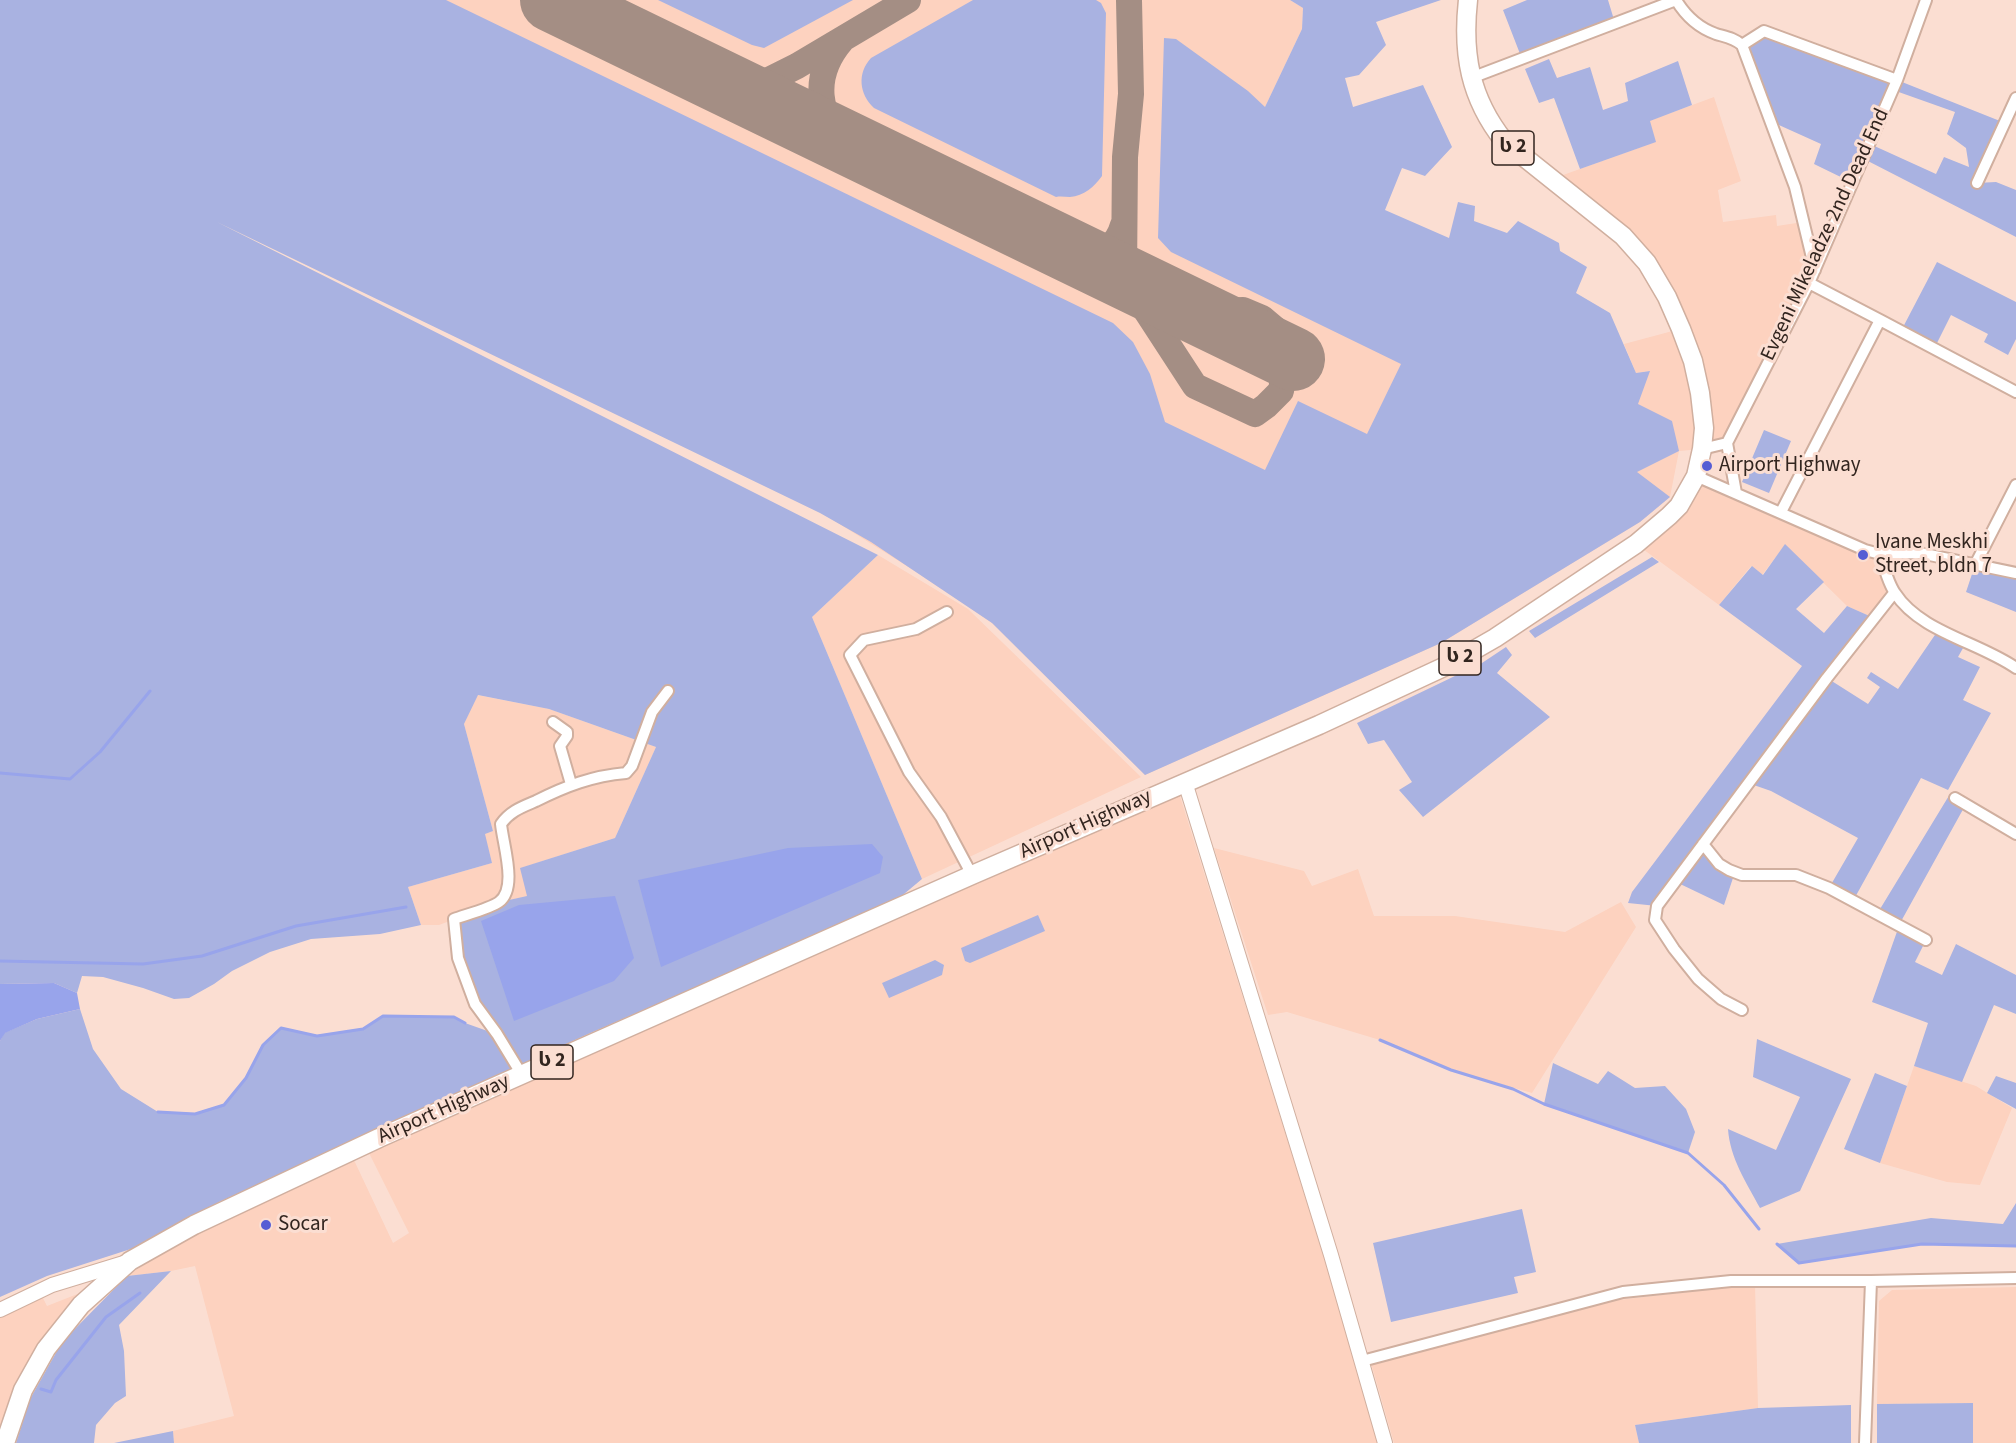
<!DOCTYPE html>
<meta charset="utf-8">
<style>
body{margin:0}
canvas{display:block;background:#fbded2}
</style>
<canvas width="2016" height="1443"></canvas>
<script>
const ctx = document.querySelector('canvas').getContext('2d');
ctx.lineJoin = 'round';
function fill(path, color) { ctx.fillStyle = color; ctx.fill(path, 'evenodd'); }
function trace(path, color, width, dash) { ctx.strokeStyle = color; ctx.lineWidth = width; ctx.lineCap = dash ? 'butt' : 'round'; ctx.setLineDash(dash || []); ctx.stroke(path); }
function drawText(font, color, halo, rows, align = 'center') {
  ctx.font = font + ' "Source Sans 3","Noto Sans Georgian",sans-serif'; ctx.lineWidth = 6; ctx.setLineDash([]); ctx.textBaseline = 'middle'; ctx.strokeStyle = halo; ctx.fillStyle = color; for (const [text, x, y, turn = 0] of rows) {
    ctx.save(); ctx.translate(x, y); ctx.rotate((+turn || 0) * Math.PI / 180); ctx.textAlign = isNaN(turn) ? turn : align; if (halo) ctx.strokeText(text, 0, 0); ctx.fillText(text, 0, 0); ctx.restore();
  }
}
fill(new Path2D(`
 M0,0H1290L1303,8L1302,29L1265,107L1302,180L1638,404L1649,371L1636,373L1624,344L1680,329L1647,263L1552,179L1655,142L1649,121L1714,97L1741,181L1718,190L1723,222L1776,215L1777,226L1803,222L1815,270L1727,443L1702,449L1679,451L1670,497L1640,522L1441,643L1145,775L992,623L918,573Z
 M1696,476L1880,554L1894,593L1874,618L1847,606L1785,545L1762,575L1751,566L1719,605L1636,544Z
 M878,555L968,609L1141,777L922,879L812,617Z
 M477,695L549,709L656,747L615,838L521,868L528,896L500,902L439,925H421L408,887L492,863L484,834L493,831L464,724Z
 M1179,793L1382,1443H174L173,1431L234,1416L195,1266L171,1271L127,1276L196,1231L353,1158L393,1243L409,1233L369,1153Z
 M1214,848L1304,871L1312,886L1358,869L1374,916H1455L1565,932L1621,902L1636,927L1532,1093L1451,1070L1380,1040L1287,1012L1268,1015Z
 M1914,1066L1976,1086L2012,1108L1980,1185L1947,1182L1880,1163Z
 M1755,1284L1758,1408L1635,1425L1639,1443H1394L1371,1363L1601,1302Z
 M2016,1287V1443H1973V1403L1877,1404L1879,1301L1892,1290Z
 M80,1293L44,1340L0,1436V1317L42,1296L47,1306Z`), '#fdd2bf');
fill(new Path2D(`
 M0,0H446L1113,323L1133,342L1150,374L1165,422L1265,470L1298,401L1367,434L1401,364L1171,252L1158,238L1164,38L1176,39L1248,91L1265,107L1302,29L1303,8L1290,0H1441L1376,22L1386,45L1359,75L1345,78L1353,107L1423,85L1452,147L1425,176L1402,168L1385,210L1449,238L1458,202L1475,206L1474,221L1507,233L1518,221L1559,243L1560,251L1587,267L1576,293L1610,313L1636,373L1650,371L1638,404L1672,421L1679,451L1637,472L1670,497L1640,522L1441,643L1145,775L992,623L871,542L820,513L217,222L878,555L812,617L922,879L898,899L586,1035L219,1202L137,1247L47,1276L0,1297V1041L4,1033L37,1019L80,1009L93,1049L121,1089L158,1112L195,1114L224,1105L246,1078L263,1045L281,1028L317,1036L363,1029L383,1016L454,1017L465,1023L496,1034L475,1004L458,958L454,919L500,902L527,896L520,868L615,838L656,747L549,709L478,695L464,724L493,831L485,834L492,863L408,887L421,925L380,934L311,939L270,952L232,971L214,984L189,998L174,999L143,988L103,977L82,976L77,993L54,983L0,984Z
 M658,0H853L764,48L752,45Z
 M973,0H1096L1101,3L1106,13L1102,176C1094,187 1084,196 1070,197C1065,197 1061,196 1056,197L874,108C859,94 857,73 871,58Z
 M1527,0H1608L1615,23L1522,59L1503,10Z
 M1764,31L1897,80L2005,123L1977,183L1996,182L2016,190V237L1864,159L1853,183L1814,164L1821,144L1770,121L1742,45ZM1893,90L1955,112L1947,134L1966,148L1969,167L1944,157L1936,174L1870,144Z
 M1549,59L1557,78L1590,67L1603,110L1628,101L1625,83L1678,61L1692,105L1650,121L1656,142L1580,169L1554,98L1539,103L1525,69Z
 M1937,262L2016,302V339L2008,355L1984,342L1988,334L1951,315L1934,349L1901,331Z
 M1764,430L1791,441L1769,493L1742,482Z
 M1785,544L1824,582L1796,609L1824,633L1847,606L1874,618L1827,678L1868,704L1880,687L1867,678L1871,672L1898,689L1939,629L1967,641L1958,657L1980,667L1963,700L1991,713L1948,790L1921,778L1853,901L1829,888L1858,838L1771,791L1748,783L1703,844L1735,872L1724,905L1676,882L1657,906L1628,903L1632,892L1802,666L1719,605L1752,566L1763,575Z
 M1652,557L1659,562L1535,638L1529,631Z
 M1975,565L2016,573V612L1966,592Z
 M1506,647L1512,655L1497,673L1550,717L1423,817L1399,790L1412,782L1384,740L1368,744L1357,723L1482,663Z
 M1950,794L1966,804L1899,925L1926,940L1915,962L1942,975L1956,944L2016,975V1014L1994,1005L1962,1082L1914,1066L1928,1023L1872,1002L1899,926L1877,914Z
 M1038,915L1045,931L970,963L965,961L961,948Z
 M935,960L944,965L942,975L889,998L882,983Z
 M1757,1039L1851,1079L1800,1191L1760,1208C1746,1182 1730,1158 1728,1129L1776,1150L1800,1097L1753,1077Z
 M1553,1063L1598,1084L1608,1071L1635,1088L1665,1086L1686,1109L1695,1132L1688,1153L1544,1104Z
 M1875,1073L1907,1086L1880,1163L1844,1149Z
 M1996,1076L2016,1083V1109L1987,1093Z
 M2016,1203V1246L1922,1244L1799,1263L1777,1244L1931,1218L2003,1224Z
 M1522,1209L1536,1272L1514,1277L1518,1293L1391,1322L1373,1243Z
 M171,1271L119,1325L124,1351L126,1396L115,1403L96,1425L94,1443H16L30,1399L62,1342L127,1276Z
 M1973,1403V1443H1877V1404Z
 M1851,1405V1443H1639L1635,1425L1758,1408Z
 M173,1431L174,1443H114Z`), '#a9b2e1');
fill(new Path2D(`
 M872,844L883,857L880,873L661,967L638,880L788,848Z
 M615,896L634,958L614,981L514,1021L481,921L519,905Z
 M54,983L77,993L80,1009L37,1019L5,1033L0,1041V984Z`), '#98a4eb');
trace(new Path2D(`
 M0,773L70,779L100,752L150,691
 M0,961L143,964L202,956L296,926L406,907
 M1380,1040L1451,1070L1513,1089L1544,1104L1688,1153L1724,1185L1759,1229
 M158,1112L195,1114L224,1105L246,1078L263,1045L281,1028L317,1036L363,1029L383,1016L454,1017L465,1023
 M1777,1244L1799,1263L1922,1244L2016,1246
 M41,1389L51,1392L56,1380L106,1317L140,1293`), '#98a4eb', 3);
trace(new Path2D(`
 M1129,0L1131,94L1125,157L1124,277L1195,386L1255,414L1266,406L1281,391L1286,355L1275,329L1262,318L1243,310L1225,311L1206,317
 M842,40C812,75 814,119 853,145
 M701,72L729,83H745L769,80L797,66L908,0
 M1054,243C1063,247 1072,253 1081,255C1102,260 1118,243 1123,225`), '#a48e84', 26);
trace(new Path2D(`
 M552,0L1293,359`), '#a48e84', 64);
const minor = new Path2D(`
 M1676,0C1685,15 1699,28 1716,34C1726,37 1734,38 1742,45L1795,187L1815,270
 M1742,45L1764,31L1897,80
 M1471,78L1676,0
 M1977,183L2016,98
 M1809,283L1880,320
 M1727,443L1736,493
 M1702,449L1727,443L1809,283L1897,80L1926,0
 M1696,476L1865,550L1880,554L1920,553L2016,573
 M1781,512L1880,320L2016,392
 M1880,554C1884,567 1888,583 1895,593C1920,632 1979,642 2016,668
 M1975,565L2016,485
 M947,612L916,629L864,640L850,655L909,772L941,817L972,875
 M553,722L567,732V736L560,746L571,784
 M1955,798L2016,834
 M1703,844L1719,864L1729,870L1742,875H1796L1829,888L1926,940
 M1742,1010L1721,999L1698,979L1674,949L1655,920L1657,906L1827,678L1894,593
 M522,1075L497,1034L475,1004L458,958L454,919C465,915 491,908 499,902C518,888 503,845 501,824C510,811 522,807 536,801C566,786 592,776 626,773L632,766L652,712L668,691
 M1362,1361L1623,1292L1731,1281H1871L2016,1278
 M1865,1443L1871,1281`);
const tertiary = new Path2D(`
 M1185,782L1331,1255L1385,1443
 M0,1310L52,1285L127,1262`);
const trunk = new Path2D(`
 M5,1443L23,1390L46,1349L81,1305L130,1261L194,1225L379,1138L972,875L1319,725L1448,665L1495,638L1636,544L1669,516L1679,506L1696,476L1702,449L1704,428L1700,393L1693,361L1681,329L1667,297L1647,263L1623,236L1504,141C1470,98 1462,54 1468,0`);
trace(minor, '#d0af9f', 14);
trace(tertiary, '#d0af9f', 16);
trace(trunk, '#d0af9f', 21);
trace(minor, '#fff', 10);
trace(tertiary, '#fff', 14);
trace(trunk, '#fff', 18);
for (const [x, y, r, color] of [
 [1707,466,6,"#565dd4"],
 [1863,555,6,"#565dd4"],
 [266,1225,6,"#565dd4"]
]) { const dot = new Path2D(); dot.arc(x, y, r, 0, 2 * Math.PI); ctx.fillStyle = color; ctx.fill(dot); trace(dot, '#fbded2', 2); }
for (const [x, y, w] of [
 [1513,148,42],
 [1460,658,42],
 [552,1062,42]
]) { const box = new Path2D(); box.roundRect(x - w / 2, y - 17, w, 34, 4.5); ctx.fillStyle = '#fbded2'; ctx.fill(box); trace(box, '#32251f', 1.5); }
drawText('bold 20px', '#32251f', null, [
 ["ს 2",1513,148],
 ["ს 2",1460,658],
 ["ს 2",552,1062]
]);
drawText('21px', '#32251f', '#fbded2', [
 ["Evgeni Mikeladze 2nd Dead End",1826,235,-65],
 ["Airport Highway",1086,825,-24],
 ["Airport Highway",444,1110,-24]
]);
drawText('21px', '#32251f', '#fbded2', [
 ["Airport Highway",1719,466],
 ["Ivane Meskhi",1875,543],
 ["Street, bldn 7",1875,567],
 ["Socar",278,1225]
], 'left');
</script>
